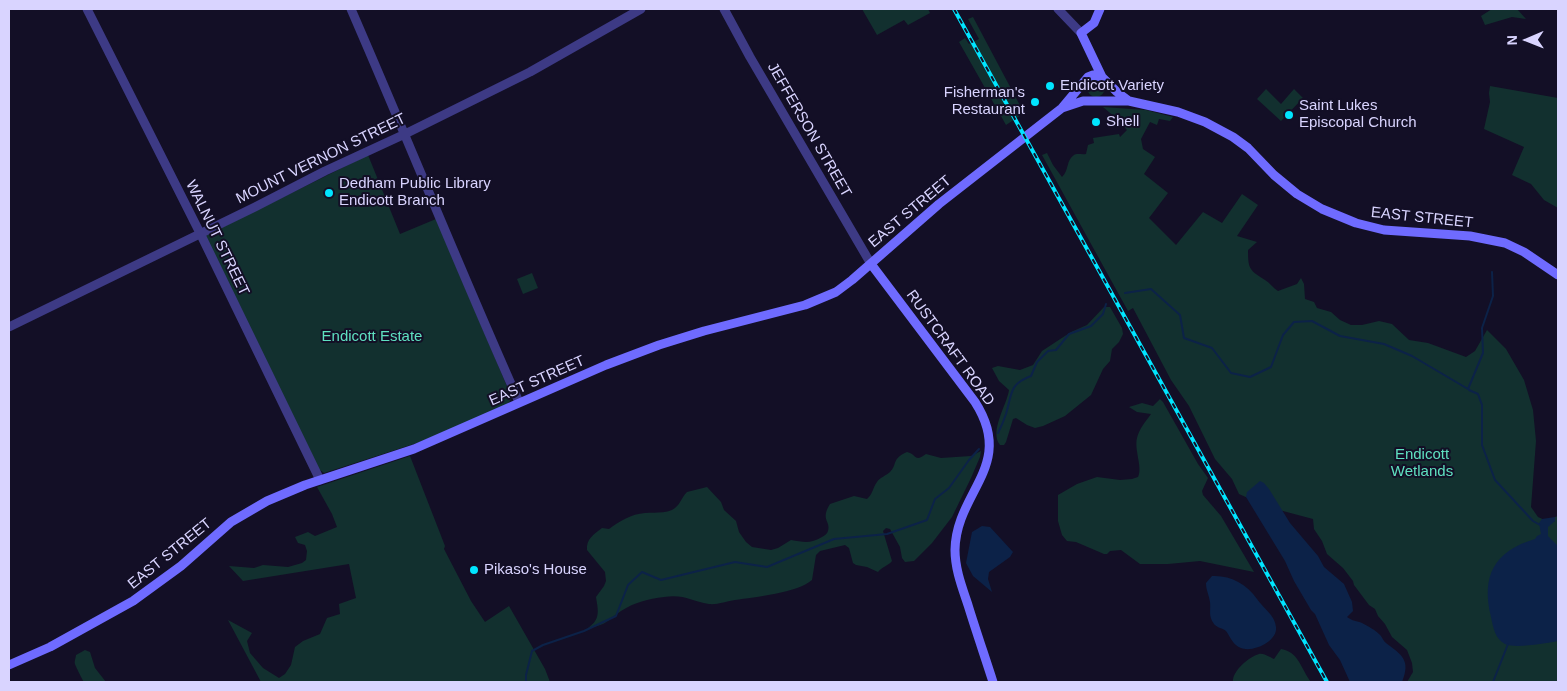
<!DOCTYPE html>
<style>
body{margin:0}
#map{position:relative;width:1567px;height:691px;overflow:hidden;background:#130f26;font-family:Helvetica,sans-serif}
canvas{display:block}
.frame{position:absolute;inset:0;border:10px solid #d9d4ff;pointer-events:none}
.north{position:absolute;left:1502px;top:15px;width:50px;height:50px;-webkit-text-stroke:4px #130f26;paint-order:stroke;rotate:269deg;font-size:14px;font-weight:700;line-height:20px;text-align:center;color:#d9d4ff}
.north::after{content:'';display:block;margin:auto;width:18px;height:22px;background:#d9d4ff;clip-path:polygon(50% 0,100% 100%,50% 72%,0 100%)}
</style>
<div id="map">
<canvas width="1567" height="691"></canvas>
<div class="frame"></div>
<div class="north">N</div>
</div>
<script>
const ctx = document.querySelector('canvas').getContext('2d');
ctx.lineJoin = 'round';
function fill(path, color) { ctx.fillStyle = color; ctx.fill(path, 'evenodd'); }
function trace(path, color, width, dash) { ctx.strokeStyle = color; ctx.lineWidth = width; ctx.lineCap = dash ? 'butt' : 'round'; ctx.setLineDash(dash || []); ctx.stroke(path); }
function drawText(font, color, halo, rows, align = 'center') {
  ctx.font = font + ' Helvetica,sans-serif'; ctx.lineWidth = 4; ctx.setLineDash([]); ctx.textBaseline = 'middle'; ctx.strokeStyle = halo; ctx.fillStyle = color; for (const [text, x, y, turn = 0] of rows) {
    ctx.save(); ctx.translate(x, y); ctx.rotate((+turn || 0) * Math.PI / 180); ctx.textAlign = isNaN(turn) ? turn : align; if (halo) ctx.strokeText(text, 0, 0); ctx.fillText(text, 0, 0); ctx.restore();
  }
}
fill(new Path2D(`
 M862,9H928L930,13L908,25L904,20L877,35Z
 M1492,9H1517L1526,19L1512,17L1485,25L1481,16Z
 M973,17L1024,113L1006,125L959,42L965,38L969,44L979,39L968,19Z
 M1087 88a9 9 0 1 1 18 0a9 9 0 1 1-18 0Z
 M1490,86L1558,98V208L1544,200L1531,184L1512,175L1524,147L1484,129L1490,102L1489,93Z
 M1266,89L1281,104L1294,89L1303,98L1281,121L1257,99Z
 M1103,107L1146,110L1173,117L1170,121L1159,119L1157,125L1150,122L1141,139L1143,149L1155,157L1144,174L1168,193L1149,218L1176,245L1203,212L1222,223L1242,194L1258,205L1237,236L1257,242L1248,250C1248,270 1250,270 1265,280C1270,283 1273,288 1278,291L1297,284L1301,278L1304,284L1305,299L1314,302L1317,308L1331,312L1340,320L1351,325H1362L1379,321L1392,324L1409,340L1428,343L1466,357L1475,351L1487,330L1506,349L1524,380L1533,410L1536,441L1531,507L1538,517L1551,523L1555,521V517L1558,516V682H1407L1413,672L1412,663L1407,650L1392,637L1385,624L1378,616L1375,609L1369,605L1354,585L1353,581L1343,568L1327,554L1322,541L1314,529L1313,519L1268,507L1239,494L1232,479L1215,459L1189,406L1171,380L1133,308L1128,311L1042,155L1047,153L1053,165L1062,177C1069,171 1066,160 1074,155C1077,153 1082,155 1086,154L1088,145L1094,143L1093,138L1119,134L1120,137L1127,130L1116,118Z
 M368,155L400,234L436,219L512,398L507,405L420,442L324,473L319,469L205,236Z
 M532,273L538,288L523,294L517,279Z
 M1104,307H1110L1122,328L1123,334L1119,342L1112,349L1110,361L1103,369L1091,395L1065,416L1043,426L1035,428L1027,425L1016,418L1013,419L1006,442L1004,445H1000C989,431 1007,405 1009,390L999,381L992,368L998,366L1020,370L1033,365L1042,351L1071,332L1087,325Z
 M1160,399L1163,402L1198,464L1208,478L1202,491L1203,495L1221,516L1254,572L1200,561L1168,564H1140L1121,550L1110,551L1107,554H1104L1076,542L1067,541L1062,535L1058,521V495L1077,484L1097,477L1120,480L1132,479L1138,477C1143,468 1134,450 1137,438C1139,429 1146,421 1151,414L1137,412L1129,407L1142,403L1153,406Z
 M981,451L980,457L971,478L952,517L932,543L914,561L905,562L902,558L900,547L890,529L886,528L883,531L892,561C888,566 883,566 878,572L867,567L856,565L853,563L849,548L845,545L820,551L816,555L812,580C797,593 755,597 735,600C727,601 717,605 709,604C691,601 684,594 664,597C648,599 635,602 621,611C607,620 608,625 588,628C601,619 598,610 596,597L604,586L606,581L605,572L587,550C586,539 594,534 602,528L609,529C620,521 631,514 645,513C654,512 663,514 672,510C680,506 681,498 687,492L707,487L721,502L724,510L736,521L739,532L746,542L752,547L771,550L778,548L791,540C803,542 811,544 822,537C825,535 827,534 828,531C831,521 820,520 830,504L854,496L867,499C873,494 873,487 877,482C880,477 886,476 890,472C898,464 891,459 907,452C917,454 914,463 926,454L941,458L971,456Z
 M410,456L445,546L444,549L471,601L485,622L509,606L545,669L550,682H261L228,620L252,633L247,641L250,653L263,668L279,678L285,674L291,665L295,647L303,641L320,634L327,618L340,614L339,604L356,598L349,564L243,581L229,566L254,568L263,565L288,567L302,563L306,560L307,551L305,545L298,543L295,537L308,532L315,536L337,527L332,514L317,487Z
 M1281,649C1299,652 1301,669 1311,682H1233C1232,671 1249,657 1259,654C1264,653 1269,657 1274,659Z
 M85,650L90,652L95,668L106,682H84C83,681 75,665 75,664C74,662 76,657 76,655Z`), '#12302f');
fill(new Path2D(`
 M1260,481L1264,483L1269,489L1290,523L1318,556L1324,567L1344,584L1352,602L1353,611L1347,617C1352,621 1357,621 1362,623C1368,626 1375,630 1379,634C1382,636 1383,641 1386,643C1402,655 1411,660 1402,682H1350L1340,660L1329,645L1315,614L1311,610L1294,581L1285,561L1246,497L1247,492Z
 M1555,517V521L1548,527V536L1558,546V641C1546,643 1516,649 1505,644C1495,639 1493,627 1491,617C1481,576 1494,551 1535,539L1537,536L1541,534L1539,523L1542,519Z
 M982,526L990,527L1013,552L1010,557L989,572L988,579L992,592L973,576L966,563L972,532Z
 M1212,576C1230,575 1247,584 1257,599C1263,608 1275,615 1276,627C1278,641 1253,653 1241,648C1233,645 1231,638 1226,631C1223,628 1217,628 1214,624C1208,616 1211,610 1210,602C1209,595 1206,590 1206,583Z`), '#0c2248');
trace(new Path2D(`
 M1125,293L1151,289L1180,315L1184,338L1212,348L1231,373L1250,377L1271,367L1283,335L1294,322L1312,321L1340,336L1384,344L1412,356L1468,389L1483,353L1482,328L1493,296L1492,272
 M1469,390L1478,394L1482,405V445L1495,480L1533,521L1540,525
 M998,433C1001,427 1004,420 1006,414C1012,394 1009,384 1031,376L1037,362L1048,351L1056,350L1069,334L1091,326L1103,314L1106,304
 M526,682V675L532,651L543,645L584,631L616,616L628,585L642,572L661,580L735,562L767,567L834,539L887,534L927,520L935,499L949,488L969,460L979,449
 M1493,682L1508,644`), '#0c2248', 2);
trace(new Path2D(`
 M87,9L200,233L320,480
 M351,9C408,140 461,272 519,402
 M724,9L750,57L871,264
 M1058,9L1081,33
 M9,327L255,207L325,171L405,134L530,72L641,9`), '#3d3a85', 9);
trace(new Path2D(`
 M1100,9L1094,23L1081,33L1102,77
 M1062,108L1083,101H1129L1178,112L1205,122L1233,137L1248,148L1274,175L1297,194L1322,209L1356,223L1384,230L1470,236L1505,243L1524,252L1558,275
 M871,264L975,402C1016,466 956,491 955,550C955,569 962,587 968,605C976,631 985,657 993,682
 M9,665L50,647L133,601L181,566L231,522L267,501L305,485L414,449L606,365L659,345L704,331L805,305L836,292L852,280L939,204L1062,108L1088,77L1093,75L1102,77L1117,92L1129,101`), '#6f6bff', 9);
const rail = new Path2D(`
 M954,9L1327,682`);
trace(rail, '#00e5ff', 4);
trace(rail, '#130f26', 2, [5.5]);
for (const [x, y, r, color] of [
 [1050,86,5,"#00e5ff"],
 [1035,102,5,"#00e5ff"],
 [1289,115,5,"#00e5ff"],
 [1096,122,5,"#00e5ff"],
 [329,193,5,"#00e5ff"],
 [474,570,5,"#00e5ff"]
]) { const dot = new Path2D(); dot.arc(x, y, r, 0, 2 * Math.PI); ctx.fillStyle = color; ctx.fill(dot); trace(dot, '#130f26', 2); }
drawText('15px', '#d9d4ff', '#130f26', [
 ["Endicott Variety",1060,86],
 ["Fisherman's",1025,93,"right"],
 ["Restaurant",1025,110,"right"],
 ["Saint Lukes",1299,106],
 ["Episcopal Church",1299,123],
 ["Shell",1106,122],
 ["Dedham Public Library",339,184],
 ["Endicott Branch",339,201],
 ["Pikaso's House",484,570]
], 'left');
drawText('15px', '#d9d4ff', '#130f26', [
 ["JEFFERSON STREET",809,130,60],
 ["MOUNT VERNON STREET",321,159,-26],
 ["EAST STREET",910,212,-40],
 ["EAST STREET",1422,218,6],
 ["WALNUT STREET",217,238,64],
 ["RUSTCRAFT ROAD",950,348,54],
 ["EAST STREET",537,381,-24],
 ["EAST STREET",170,554,-39]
]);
drawText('15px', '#5fe0c0', '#130f26', [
 ["Endicott Estate",372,337],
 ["Endicott",1422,455],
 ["Wetlands",1422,472]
]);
</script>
